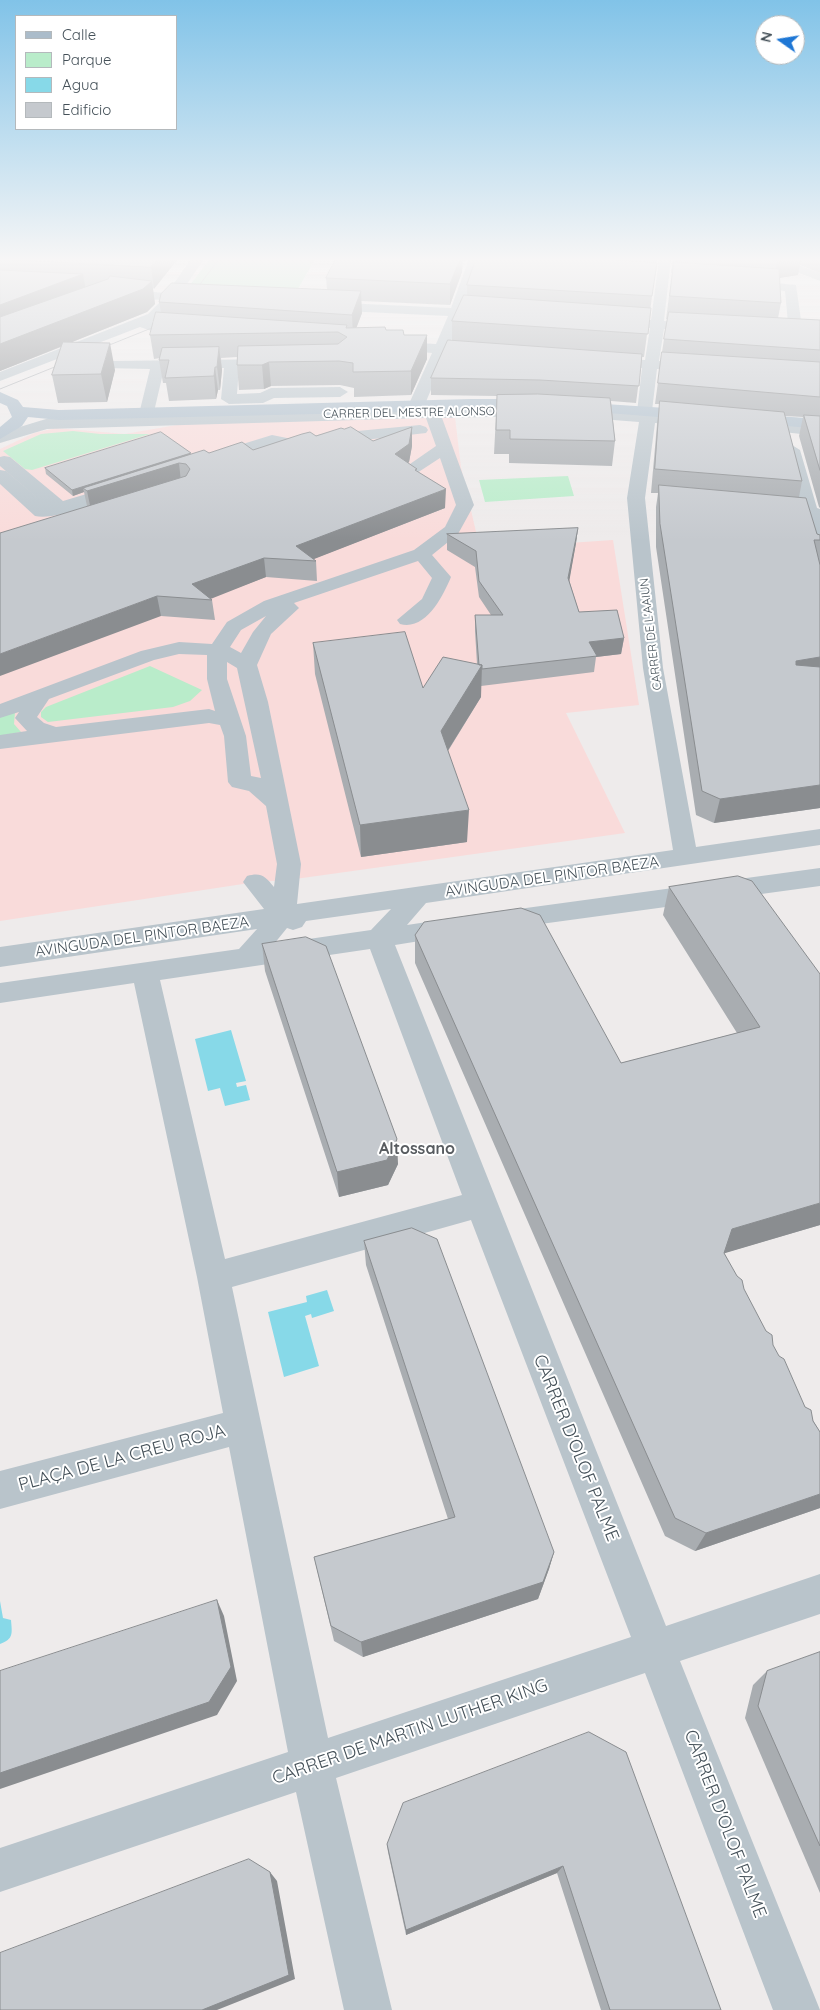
<!DOCTYPE html>
<meta charset="utf-8">
<style>
body{margin:0}
#map{position:relative;width:820px;height:2010px;overflow:hidden;background:#eeebeb;font-family:Quicksand,sans-serif}
canvas{display:block}
.legend{position:absolute;left:15px;top:15px;width:162px;height:115px;box-sizing:border-box;background:#fff;border:1px solid #b4b9bc;margin:0;padding:6px 9px;list-style:none;font-size:15px;color:#445058}
.legend li{display:flex;align-items:center;gap:10px;height:25px}
.legend b{width:25px;border:1px solid #b4b9bc}
.north{position:absolute;left:755px;top:15px;width:50px;height:50px;box-sizing:border-box;background:#fff;border:1px solid #b4b9bc;border-radius:50%;rotate:283deg;font-size:14px;font-weight:700;line-height:20px;text-align:center;color:#445058}
.north::after{content:'';display:block;margin:auto;width:18px;height:22px;background:#1e77d5;clip-path:polygon(50% 0,100% 100%,50% 72%,0 100%)}
</style>
<div id="map">
<canvas width="820" height="2010"></canvas>
<ul class="legend">
<li><b style="height:6px;background:#abbcca"></b>Calle</li>
<li><b style="height:14px;background:#b9ecca"></b>Parque</li>
<li><b style="height:14px;background:#87d9e8"></b>Agua</li>
<li><b style="height:14px;background:#c5c9ce"></b>Edificio</li>
</ul>
<div class="north">N</div>
</div>
<script>
const ctx = document.querySelector('canvas').getContext('2d');
ctx.lineJoin = 'round';
function fill(path, color) { ctx.fillStyle = color; ctx.fill(path, 'evenodd'); }
function trace(path, color, width, dash) { ctx.strokeStyle = color; ctx.lineWidth = width; ctx.lineCap = dash ? 'butt' : 'round'; ctx.setLineDash(dash || []); ctx.stroke(path); }
function drawText(font, color, halo, rows, align = 'center') {
  ctx.font = font + ' Quicksand,sans-serif'; ctx.lineWidth = 4; ctx.setLineDash([]); ctx.textBaseline = 'middle'; ctx.strokeStyle = halo; ctx.fillStyle = color; for (const [text, x, y, turn = 0] of rows) {
    ctx.save(); ctx.translate(x, y); ctx.rotate((+turn || 0) * Math.PI / 180); ctx.textAlign = isNaN(turn) ? turn : align; if (halo) ctx.strokeText(text, 0, 0); ctx.fillText(text, 0, 0); ctx.restore();
  }
}
fill(new Path2D(`
 M455,417L461,467L480,549L613,540L639,705L566,713L625,833L288,880L256,882L0,921V449L34,433L56,428L125,434L182,424Z`), '#f9dbda');
fill(new Path2D(`
 M210,259H315L294,296L186,290Z
 M73,431L100,434H150L32,470L25,469L3,451L41,434Z
 M568,476L574,496L485,502L479,480Z
 M150,666L202,690L190,701L173,707L48,722L41,717V712L46,707Z
 M15,712L14,724L21,732L0,736V716Z`), '#b9ecca');
fill(new Path2D(`
 M231,1030L246,1081L236,1083L237,1087L246,1085L250,1100L225,1106L220,1088L208,1091L195,1039Z
 M327,1290L334,1311L312,1318L311,1314L305,1316L319,1366L284,1377L268,1312L307,1302L306,1296Z
 M0,1601L3,1618L11,1620C12,1633 14,1639 0,1644Z`), '#87d9e8');
fill(new Path2D(`
 M191,259H204L180,294L198,295L205,299L198,303L175,301L168,311L152,322L165,327L194,329L196,332L194,335H163L140,327L0,381V372L148,314L162,300L116,297L109,293L116,289L167,293Z
 M469,259H481L464,309L493,310L500,314L493,318L462,317L449,345L480,348L487,352L480,356L446,354L425,404L436,409L534,406L542,411L534,416L442,418L474,505L458,534L432,555L451,577C443,596 426,631 400,624L397,620L422,599L432,578L418,561L294,603L299,608L271,634L257,665L268,702L301,864L297,904L673,850L643,668L627,498L639,422L574,417L566,412L574,407L637,412L642,368L603,365L596,361L603,357L645,360L650,328L613,325L606,321L613,317L651,320L659,259H671L664,321L705,324L712,328L705,332L664,329L659,361L697,364L704,368L697,372L657,369L652,411L653,413L696,416L704,421L696,426L655,423L645,498L663,668L696,847L820,829V845L426,903L407,925L454,918L463,920L467,927L463,934L395,945L666,1626L820,1574V1614L680,1661L820,2010H773L645,1673L336,1778L392,2010H344L296,1792L0,1892V1848L288,1752L229,1447L0,1509V1471L223,1413L197,1277L134,983L0,1003V983L239,949L257,929L0,967V947L264,909L243,882L247,876C261,872 265,876 274,887L277,864L266,806L249,791L232,787L228,782L224,736L220,725L209,723L0,749V735L27,731L15,718L19,712L0,718V704L141,651L179,642L212,644L227,622L264,601L414,550L445,527L456,505L440,458L417,473L438,487L435,491H423L397,473L436,446L426,418L47,429L0,443V433L46,419L141,416L139,414L150,369L104,368L102,365L104,362L109,361L275,359L280,360L282,363L280,366L239,368L237,394L260,393L271,388L340,387L348,392L340,397L274,398L263,403L229,404L221,399L224,368L164,369L153,416L411,409L408,406L432,353L389,349L382,345L389,341L436,344L448,316L323,310L316,306L323,302L451,308ZM266,616L253,632L241,653L230,647L241,630ZM179,654L207,655V679L215,711L209,709L56,727L44,723L37,717L49,699L154,660ZM227,662L237,668L261,778L251,776L246,736L227,679ZM391,909L371,930L274,944L287,928L293,930L302,927L306,921ZM370,949L462,1195L225,1259L160,980ZM471,1220L631,1637L328,1738L232,1287Z
 M762,259H781L820,273V281Z
 M742,280L796,285L803,334L801,337H791L789,334L785,291L737,287L735,284L737,281Z
 M751,420L820,426V436L745,428L743,425L745,422Z
 M420,425L426,427L428,430L426,433L347,442L302,451L273,445L213,464L207,463L205,459L207,455L272,435L302,441L347,432Z
 M792,445L800,450L817,508L820,509V558L813,556L811,552L802,518L769,514L766,510L769,506L799,507L784,450Z
 M4,456L10,457L63,501L120,484L126,485L129,489L126,493C104,500 56,521 35,516L0,484V470L6,471L47,506L0,466V457Z
 M820,868V886L504,929L495,926L491,920L495,914L504,911Z`), '#b9c4cb');
fill(new Path2D(`
 M0,392L18,400L23,407L59,410L471,399H534L542,404L534,409L59,420L28,417L22,426L0,439V427L12,417L7,406L0,403Z
 M575,402L696,410L704,415L696,420L570,410L567,407L570,404Z
 M749,414L820,419V429L743,422L741,419L743,416Z`), '#abbcca');
trace(new Path2D(`
 M192,295L219,259
 M97,350L164,323
 M0,389L67,362`), '#adb1b6', 1);
fill(new Path2D(`
 M0,259H178L153,289L155,304L147,312L72,342L115,370L107,402L58,403L52,375L61,347L0,371Z
 M336,259H467L466,261H463L462,272L450,305L361,301L362,313L356,328L386,330L404,335L427,359L411,395L354,397V388L340,385L271,386L264,389L239,390L237,365V357L221,358L222,370L220,390H218L216,399L169,401L166,383H163L159,360L160,358L154,359L150,335L161,312L159,302L327,290L326,278Z
 M476,259H657L644,357H642L636,403L611,401L615,441L612,466L509,463V454H494L497,396L431,395V378L452,340V321L467,296V285Z
 M673,259H820V273L800,265L798,275L779,278L781,303L778,318L820,320V508L819,507L799,436L803,417L785,416L802,481L799,497L817,534L820,535V808L714,823L696,815L656,547V507L658,493H651L657,424L660,404H655L662,352L667,319H666L672,273H671Z
 M412,427V446L409,462L408,463L417,472L445,508L313,559L316,561L317,581L266,577L210,598L212,600L215,620L161,616L87,506L84,492L73,496L46,474L45,468L191,454L253,450L344,429L373,441Z
 M578,528L576,543L569,580L579,612L624,638L621,654L596,657L594,672L481,686V697L448,751L467,842L361,857L315,674L313,643L423,688L477,664L475,631V615H491L479,597L475,567L447,550V534Z
 M738,876L820,1225L724,1253L805,1407L820,1432V1508L695,1551L665,1536L415,963V935L621,1063L737,1033L663,915L669,887Z
 M262,944L398,1164L388,1185L339,1197L265,971Z
 M364,1241L554,1552L549,1569L538,1599L363,1657L334,1641L314,1557L448,1519L366,1265Z
 M820,1652V1893L745,1718L753,1685L767,1671Z
 M589,1732L721,2010H601L557,1873L406,1935L388,1852L387,1844Z`), '#a9adb1');
fill(new Path2D(`
 M156,259H178L154,289L151,267Z
 M460,259H463L462,272L450,305V284Z
 M778,259H801L798,275L774,279Z
 M83,274L87,297L0,331V305Z
 M152,281L155,304L147,312L0,371V344Z
 M361,291L362,313L353,337L352,315Z
 M427,335V359L411,395V371Z
 M110,343L115,370L107,402L101,374Z
 M219,347L222,370L220,390L217,367Z
 M269,362L271,386L264,389L262,365Z
 M215,367L218,390L216,399L214,376Z
 M412,427V446L409,462L395,473V454Z
 M191,453L179,463L181,482L91,510L87,491L83,488L84,492L73,496L72,490Z
 M446,489L445,508L309,561L296,546Z
 M578,528L576,543L567,594L568,578Z
 M264,558L266,577L208,600L192,584Z
 M157,596L161,616L0,676V654Z
 M624,638L621,654L596,657L589,642Z
 M820,657V679L789,684L796,661Z
 M482,665L481,697L440,763L441,731Z
 M820,785V808L714,823L720,799Z
 M469,810L467,842L361,857L360,825Z
 M397,1139L398,1164L388,1185L339,1197L337,1172Z
 M820,1203V1225L722,1254L732,1229Z
 M820,1494V1508L695,1551L706,1533Z
 M554,1552L549,1569L538,1599L363,1657L361,1642Z
 M217,1600L224,1616L237,1681L217,1715L0,1789V1773Z
 M563,1866L557,1873L406,1935V1930Z
 M270,1872L277,1881L295,1979L217,2010H202Z`), '#8a8d90');
const building = new Path2D(`
 M0,259H156L151,267Z
 M336,259H460L450,284L326,278Z
 M476,259H603L657,263L652,296L467,285Z
 M674,262L779,269L781,303L670,296Z
 M0,270L83,274L0,305Z
 M110,276L152,281L143,289L0,344V317L108,279Z
 M172,283L361,291L352,315L159,302L161,294Z
 M464,295L651,308L648,334L452,321Z
 M156,312L347,325L346,328L385,327L386,330H403L404,335H427L411,371L353,372V363L339,361L269,362L262,365H237L238,346L338,344L347,337L338,332L150,335Z
 M669,312L820,320V350L664,339Z
 M448,340L642,354L639,386L540,380L431,378Z
 M63,342L110,343L101,374L52,375Z
 M219,347L217,367H215L214,376L165,378L169,360H159L162,348Z
 M662,352L820,362V397L658,383Z
 M538,394L610,398L615,441L510,439V430H496L497,395Z
 M660,401L784,412L802,481L655,469Z
 M804,415L820,416V470Z
 M351,427L373,441L412,427L409,444L395,454L417,469L415,470L446,489L296,546L316,561L264,558L192,584L212,600L157,596L0,654V533L186,476L190,469L186,464L179,463L87,491L83,488L204,450L209,453L242,442L253,450L302,434L310,432L316,436L341,428L344,429Z
 M161,432L191,453L72,490L45,468Z
 M659,485L806,498L817,534L820,535V540H814L820,565V657L796,661V665L820,667V785L720,799L702,791L660,524Z
 M578,528L568,578L579,612L617,610L624,638L589,642L597,656L482,669V665H479L475,615H503L479,581L476,551L447,534Z
 M405,632L423,688L443,657L482,665L441,731L469,810L360,825L313,643Z
 M738,876L752,881L820,974V1203L732,1229L724,1253L737,1276L742,1280L744,1289L766,1331L772,1335L773,1345L779,1356L784,1359L805,1407L811,1410L813,1421L820,1432V1494L706,1533L675,1518L415,935L424,922L521,908L540,915L621,1063L760,1027L669,887Z
 M306,937L326,946L397,1139L387,1160L337,1172L262,944Z
 M412,1228L437,1239L554,1552L543,1582L361,1642L331,1626L314,1557L455,1517L364,1241Z
 M217,1600L231,1667L209,1702L0,1773V1671Z
 M820,1652V1846L758,1706L767,1671Z
 M589,1732L626,1752L721,2010H610L563,1866L406,1930L387,1844L403,1803Z
 M249,1859L270,1872L289,1975L202,2010H0V1953Z`);
fill(building, '#c5c9ce');
trace(building, '#8a8d90', 1);
const sky = ctx.createLinearGradient(0, 0, 0, 541);
sky.addColorStop(0, '#81c3e8');
sky.addColorStop(0.48, '#f7f6f6');
sky.addColorStop(1, '#f7f6f600');
ctx.fillStyle = sky;
ctx.fillRect(0, 0, 820, 541);
drawText('12px', '#445058', '#fff', [
 ["CARRER DEL MESTRE ALONSO",409,413,-1],
 ["CARRER DE L'AAIUN",651,634,-97]
]);
drawText('15px', '#445058', '#fff', [
 ["AVINGUDA DEL PINTOR BAEZA",552,877,-8],
 ["AVINGUDA DEL PINTOR BAEZA",142,937,-8]
]);
drawText('bold 16px', '#585c60', '#fff', [
 ["Altossano",417,1149]
]);
drawText('18px', '#445058', '#fff', [
 ["CARRER D'OLOF PALME",576,1448,68],
 ["PLAÇA DE LA CREU ROJA",122,1458,-15],
 ["CARRER DE MARTIN LUTHER KING",410,1732,-19],
 ["CARRER D'OLOF PALME",725,1824,69]
]);
</script>
